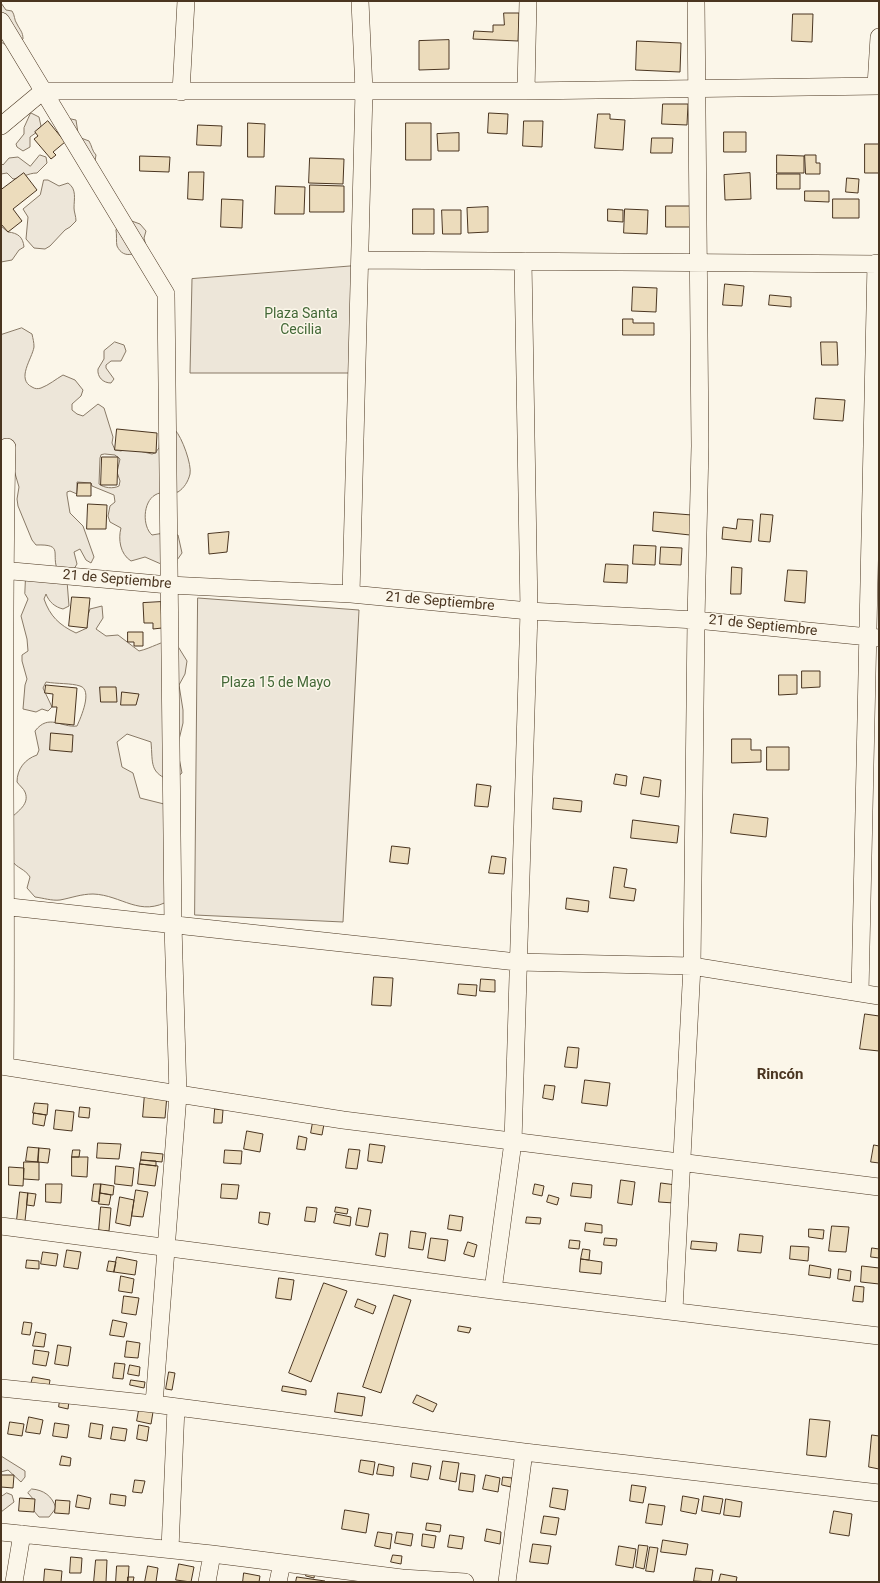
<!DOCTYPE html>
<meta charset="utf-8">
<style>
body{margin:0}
#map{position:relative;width:880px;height:1583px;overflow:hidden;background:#fbf6e9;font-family:Roboto,sans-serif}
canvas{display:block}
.frame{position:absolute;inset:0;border:2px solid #4a3520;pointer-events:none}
</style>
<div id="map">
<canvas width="880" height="1583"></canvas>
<div class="frame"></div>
</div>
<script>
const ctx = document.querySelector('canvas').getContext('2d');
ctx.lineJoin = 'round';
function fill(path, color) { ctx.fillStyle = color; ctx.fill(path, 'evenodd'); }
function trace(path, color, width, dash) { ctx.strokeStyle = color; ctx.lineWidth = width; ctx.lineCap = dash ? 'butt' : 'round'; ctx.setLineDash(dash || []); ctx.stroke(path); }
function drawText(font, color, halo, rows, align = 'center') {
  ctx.font = font + ' Roboto,sans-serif'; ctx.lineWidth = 3; ctx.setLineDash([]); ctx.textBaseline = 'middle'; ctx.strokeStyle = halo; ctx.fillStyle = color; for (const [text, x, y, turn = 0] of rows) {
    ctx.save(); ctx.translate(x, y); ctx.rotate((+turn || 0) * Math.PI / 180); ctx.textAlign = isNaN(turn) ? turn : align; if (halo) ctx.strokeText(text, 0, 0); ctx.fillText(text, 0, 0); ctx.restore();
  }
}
const green = new Path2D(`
 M1,3L6,10L12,11C15,15 14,20 17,24C20,30 23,32 23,39C16,46 9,48 1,42Z
 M31,113L39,117L41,126L37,132L30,137V147L23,151L17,147L16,144L24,134V128Z
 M71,119L76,120L78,133L81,138L89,141C92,146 92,151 96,155L95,161L68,120Z
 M40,155L46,157L47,163L37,173C28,173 22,178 13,179L7,173L1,174V163L3,165L9,158L18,157L30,166Z
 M44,180H48L59,186L68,183C77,189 74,199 74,208C74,212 76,216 76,221L70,227L65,230L50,246L45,249L34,248L26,239L28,217L23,209L40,195Z
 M129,220L140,224L146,231L144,238L146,246C138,253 124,261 117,246C116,242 117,235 116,230Z
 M1,226L8,232C18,233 23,237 24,247L19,250L12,260L1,262Z
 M355,266L352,373H190L192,279Z
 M22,328L32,334C33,339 34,342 34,347C32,359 16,379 32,387C35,389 38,389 41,388C49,385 56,379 63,375L75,380L83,390L81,396L72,404V410L77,414L83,416L98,404L104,408L113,437L112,443L115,450L121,451L127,448L152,454L155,453L159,448L160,435L175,430C182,437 192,465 190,474C188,482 184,488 178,492C171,493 161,491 155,495C143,502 142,526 152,535L164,533L178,535L182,553L175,563L161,564L145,557L131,561C120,554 118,539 121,528L110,522L108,516L110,506L115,502L114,495L92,486L91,483L77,482V494L70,491L67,492V495L70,513L83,526L94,557L91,563L86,560L80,549L74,552L77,564L74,569L58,571C50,554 65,544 36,545L32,540L18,506L17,499L19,487L14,470L1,471V335ZM105,454L115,455L120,459L117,472L120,481L119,486C113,489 104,488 99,484L100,458L101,455Z
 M115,342L124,345L126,351L121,361H111L106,365V368L114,379L111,383C103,383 97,377 98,369L104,359V351Z
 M26,575L67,581L69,606L63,609C55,607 49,602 46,594L44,599C50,616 59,625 76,633L87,628L86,621L90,609L102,606L103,618L96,629L106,636L118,635L139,651C152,648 161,641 174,640L187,661L185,674L179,685L183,710V723L177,748L182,773L172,781C149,773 153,764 151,742L127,734L117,742L122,767L133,773L140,798L164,804L170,900C140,918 122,895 93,894C81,894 71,898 60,900C52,901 43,898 35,897L27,888L30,877C25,869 17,868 12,861L11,818C18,811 30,804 25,792C24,789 19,785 17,782C17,769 25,759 37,755L39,750L35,731C49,713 61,728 77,726C81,717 93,690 80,686C71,683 57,684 46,682L43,688L52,707L48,711L42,709L36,712L23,709L25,685L27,679L22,661V655L28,651L27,639L21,616L28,599L25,594Z
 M198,598L359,610L343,922L195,915Z
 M1,1456L25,1471V1477L21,1482L8,1470L1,1472Z
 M32,1489C44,1490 52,1496 56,1508L49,1517H39L33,1510L34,1500L28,1493Z
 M7,1493L12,1495L14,1502L1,1512V1497Z`);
fill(green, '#ede6d9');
trace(green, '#887966', 1);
const building = new Path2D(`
 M504,13H519L518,41L473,39L474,31L493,32V25H504Z
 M793,14H813L812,42L792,41Z
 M449,40V69L419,70V41Z
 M637,41L681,43L680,72L636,70Z
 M663,104H688L687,125L662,124Z
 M489,113L508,114L507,134L488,133Z
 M598,114H610V119L625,120L623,150L595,148Z
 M48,121L65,142L53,152L56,155L51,159L34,139L38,136L35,132Z
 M524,121H543L542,147L523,146Z
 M248,123L265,124L264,157H248Z
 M406,123H431V160H406Z
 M198,125L222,126L221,146L197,145Z
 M724,132H746V152H724Z
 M459,133V151H438L437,134Z
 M652,138H673L672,153H651Z
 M865,144H879V173H865Z
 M777,155L804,156V173H777Z
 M805,155H816V163H820V174H806Z
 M140,156L170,157L169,172L140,171Z
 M310,158L344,159L343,184L309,183Z
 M189,172H204L203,200L188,199Z
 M24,173L37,190L13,209L22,221L8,232L1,224V190Z
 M750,173L751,199L725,200L724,175Z
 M777,174H800V189H777Z
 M847,178L859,179L858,193L846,192Z
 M310,185L344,186V212H310Z
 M276,186L305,187L304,214H275Z
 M805,191H829V202L805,201Z
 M222,199L243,200L242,228L221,227Z
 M833,199H859V218H833Z
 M666,206H693V227H666Z
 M488,207V232L468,233L467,208Z
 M413,209H434V234H413Z
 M608,209L623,210V222L608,221Z
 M625,209L648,210L647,234L624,233Z
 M442,210H461V234H443Z
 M725,284L744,286L742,306L723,305Z
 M633,287L657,288L656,312L632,311Z
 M770,295L791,297V307L769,305Z
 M623,319H633V323H654V335H623Z
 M821,342H837L838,365H822Z
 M816,398L845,400L843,421L814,419Z
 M117,429L157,433L156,453L115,450Z
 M102,457H118L117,485H101Z
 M78,483H91V496H77Z
 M88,504L107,505L106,529H87Z
 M654,512L692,515L690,535L653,531Z
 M761,514L773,515L770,542L759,541Z
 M738,519L753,520L751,542L722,539L723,527L736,529Z
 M229,532L227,552L209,554L208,534Z
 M634,545L656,546L655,565L633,564Z
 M661,547L682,548L681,565L660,564Z
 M606,564L628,565L627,583L604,582Z
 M732,567L742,568L741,594H731Z
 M788,570L807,571L805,603L785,601Z
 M72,597L90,598L87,628L69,626Z
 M161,602L162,628L153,629V623H144L143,603Z
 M128,632H143V646H134V642H128Z
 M802,671H820V687L802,688Z
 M779,675H797V694L779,695Z
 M46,685L77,688L74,725L55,723L57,707H52L53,694L45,693Z
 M100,687H116L117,702H101Z
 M122,692L139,694L136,705H121Z
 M51,733L73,735L72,752L50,750Z
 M732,739H751V750H761V762L732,763Z
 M767,747H789V770H767Z
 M616,774L627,776L626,786L614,784Z
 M644,777L661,780L659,797L641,794Z
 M477,784L491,786L488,807L475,806Z
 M554,798L582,801L581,812L553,809Z
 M734,814L768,818L766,837L731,833Z
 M633,820L679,826L677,843L631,838Z
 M392,846L410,848L408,864L390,862Z
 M492,856L506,858L504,874L489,873Z
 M614,867L627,869L624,887L636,889L634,901L610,898Z
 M567,898L589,901L588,912L566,909Z
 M374,977L393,978L391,1006L372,1005Z
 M481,979L495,980V992L480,991Z
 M459,984L477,985L476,996L458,994Z
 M865,1014L879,1016V1051L860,1049Z
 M568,1047L579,1048L577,1068L565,1067Z
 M585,1080L610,1083L607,1106L582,1103Z
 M545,1085L555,1086L553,1100L543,1098Z
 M145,1093L167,1095L165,1118L143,1117Z
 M35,1103L48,1104L47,1115L33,1113Z
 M80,1107L90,1108L89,1118L79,1117Z
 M215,1109L223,1110L222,1123H214Z
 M56,1110L74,1112L72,1131L54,1129Z
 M34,1113L46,1115L44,1126L33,1124Z
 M313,1122L324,1124L322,1135L311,1133Z
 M247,1131L263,1134L260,1152L244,1149Z
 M299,1136L307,1138L305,1150L297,1149Z
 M98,1143L121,1144L119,1159L97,1158Z
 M370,1144L385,1146L382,1163L368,1161Z
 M874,1145L879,1146V1163L871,1162Z
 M28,1147L39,1148L38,1162L26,1161Z
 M39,1148L50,1149L48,1163L38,1162Z
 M349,1149L360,1150L357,1169L346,1168Z
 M73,1150H80L79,1157H72Z
 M225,1150L242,1151L241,1164L224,1163Z
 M142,1152L163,1154L162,1162L141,1160Z
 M72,1157H88L87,1177L72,1176Z
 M141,1160L156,1161V1166L140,1164Z
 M24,1162H39V1180L24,1179Z
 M140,1164L158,1166L155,1186L138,1184Z
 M116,1166L134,1168L132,1186L115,1184Z
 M9,1167L24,1168L23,1186L9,1185Z
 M621,1180L635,1182L632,1205L618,1203Z
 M573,1183L592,1185L591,1198L571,1196Z
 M661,1183L676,1185L674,1203L659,1202Z
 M46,1184H62L61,1203L46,1202Z
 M94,1184H101L99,1202L92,1201Z
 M101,1184L114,1186L113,1195L100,1193Z
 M222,1184L239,1185L237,1199L221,1198Z
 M535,1184L544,1186L542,1196L533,1194Z
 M136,1190L148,1192L143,1217L132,1216Z
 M20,1192L28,1193L25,1221L17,1220Z
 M28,1193L36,1194L34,1206L27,1205Z
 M100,1193L111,1195L109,1205L99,1204Z
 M549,1195L559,1198L557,1205L547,1202Z
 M120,1197L134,1200L130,1226L116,1223Z
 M101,1207L111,1208L109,1231L99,1230Z
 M307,1207L317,1208L315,1222L305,1221Z
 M336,1207L348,1209L347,1214L335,1212Z
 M359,1208L371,1210L368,1227L356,1225Z
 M260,1212L270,1213L268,1225L259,1223Z
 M336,1214L351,1217L350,1226L334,1223Z
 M450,1215L463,1217L461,1231L448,1229Z
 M527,1217L541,1218L540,1224L526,1223Z
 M586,1223L602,1225V1233L585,1231Z
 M832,1226L849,1227L846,1252L829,1251Z
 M809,1229L824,1230L823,1239L809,1237Z
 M411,1231L426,1233L423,1250L409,1248Z
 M380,1233L388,1234L385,1257L376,1255Z
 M740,1234L763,1236L761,1253L738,1251Z
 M431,1238L448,1240L445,1261L428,1258Z
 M605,1238L617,1239L616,1246L604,1245Z
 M570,1240L580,1241L579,1249L569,1248Z
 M692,1241L717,1243L716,1251L691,1249Z
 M468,1242L477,1245L474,1257L464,1254Z
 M791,1246L809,1247L808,1261L790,1259Z
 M872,1248L879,1249V1258L871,1257Z
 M583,1249L590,1250L589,1260L581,1259Z
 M67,1250L81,1252L78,1269L64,1267Z
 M43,1252L58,1254L56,1266L41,1264Z
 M117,1257L137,1261L135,1275L114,1272Z
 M581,1259L602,1262L601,1274L580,1272Z
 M27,1260L39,1261V1269L26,1268Z
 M109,1261L116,1262L114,1272L107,1271Z
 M810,1265L831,1269L830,1278L809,1275Z
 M862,1266L879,1268V1284L861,1282Z
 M839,1269L851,1271L850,1281L838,1279Z
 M121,1276L134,1279L132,1293L119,1291Z
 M279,1278L294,1280L291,1300L276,1298Z
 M324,1283L347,1291L311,1382L289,1373Z
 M855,1286L864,1287L863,1302L853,1301Z
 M394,1295L411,1300L381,1393L363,1387Z
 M124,1296L139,1298L136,1315L122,1313Z
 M358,1299L376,1306L373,1314L355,1307Z
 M113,1320L127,1323L124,1337L110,1335Z
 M24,1322L32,1323L30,1335L22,1334Z
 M459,1326L471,1328L469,1333L458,1331Z
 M36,1332L46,1334L44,1347L33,1346Z
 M127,1341L140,1343L138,1358L125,1357Z
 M58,1345L71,1347L68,1366L55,1364Z
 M35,1350L49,1352L46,1366L33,1364Z
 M115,1363L125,1364L123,1379L113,1378Z
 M130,1365L140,1367L139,1376L128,1374Z
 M169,1372L175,1373L172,1390L166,1389Z
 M33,1377L50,1380L49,1386L31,1384Z
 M131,1380L145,1382L144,1388L130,1385Z
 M283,1386L306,1390V1395L282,1391Z
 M338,1393L365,1397L362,1416L335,1412Z
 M417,1395L437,1404L433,1412L413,1403Z
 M60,1400L69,1401L68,1409L59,1407Z
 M139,1410L153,1412L151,1424L137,1421Z
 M29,1417L43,1420L40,1434L26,1432Z
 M810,1419L830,1421L826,1457L807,1455Z
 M10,1422L24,1424L22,1436L8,1434Z
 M55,1423L69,1425L67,1438L53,1436Z
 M91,1423L103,1425L101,1439L89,1437Z
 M139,1425L149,1427L147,1441L137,1439Z
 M113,1427L127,1429L125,1441L111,1439Z
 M872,1435L879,1436V1469L869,1467Z
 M62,1456L71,1458L70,1466L60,1465Z
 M361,1460L375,1462L373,1475L359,1472Z
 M443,1461L459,1463L456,1482L440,1479Z
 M413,1463L431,1466L428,1480L411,1477Z
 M379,1464L394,1467L393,1476L377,1474Z
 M461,1473L475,1475L473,1492L459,1490Z
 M1,1475H14L13,1488L1,1487Z
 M486,1475L500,1478L498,1492L483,1489Z
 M503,1477L512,1478L511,1487L502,1485Z
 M135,1480L145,1481L142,1493L133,1492Z
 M632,1485L646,1487L643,1503L630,1501Z
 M553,1488L568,1490L565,1510L550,1507Z
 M111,1494L126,1496L125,1506L110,1504Z
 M78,1495L91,1498L89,1509L76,1507Z
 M683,1496L699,1499L696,1514L681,1511Z
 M704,1496L723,1499L720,1514L702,1511Z
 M20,1498L35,1499L34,1512L19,1511Z
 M726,1499L742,1502L740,1517L724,1515Z
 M56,1500L70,1501L69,1514L55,1513Z
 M649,1504L665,1506L662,1525L646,1523Z
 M345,1510L369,1514L366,1533L342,1529Z
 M834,1511L852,1514L849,1536L830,1533Z
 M544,1516L559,1518L556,1535L541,1533Z
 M427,1523L441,1525L440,1532L426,1530Z
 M487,1529L501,1532L500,1544L485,1541Z
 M378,1532L392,1534L390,1549L375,1546Z
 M397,1532L413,1534L411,1546L395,1543Z
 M423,1534L436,1536L434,1548L422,1546Z
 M450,1535L464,1537L462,1549L448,1547Z
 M663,1540L688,1544L686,1555L661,1552Z
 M533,1544L551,1546L548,1564L530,1562Z
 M639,1545L648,1546L644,1569L636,1567Z
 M619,1546L636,1549L633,1568L616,1565Z
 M650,1547L658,1548L654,1572L646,1571Z
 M393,1555L402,1556L401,1564L391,1562Z
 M71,1557L82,1558L81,1573H70Z
 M96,1560H107L106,1582H94Z
 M179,1564L194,1567L191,1582L176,1580Z
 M117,1566H129L128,1582H116Z
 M148,1566L158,1568L156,1582H145Z
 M696,1568L713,1570L711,1582L694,1581Z
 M45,1569L62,1571L61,1582H44Z
 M307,1569L315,1570L314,1578L306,1576Z
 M244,1573L260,1576L259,1582H243Z
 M721,1574L737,1577L736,1582H719Z
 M128,1577H134L133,1582H128Z
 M297,1577L325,1581V1582H296Z`);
fill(building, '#ecdcbc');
trace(building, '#4a3520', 1);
const minor = new Path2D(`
 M1,21L166,294L173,925L178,1095L154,1404
 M876,86L879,37
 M526,91L528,1
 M181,92L186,1
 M1,126L43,91H526L879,86
 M361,260L879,264
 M1,570L169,585L351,594L529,611L696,620L879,638
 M351,594L364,91L360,1
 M1,906L517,962L692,966L879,996
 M860,993L876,263
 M1,1066L343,1120L879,1187
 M5,1066C7,860 2,654 7,447
 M1,1226L493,1290L879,1336
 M493,1290L513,1142L529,611L523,261
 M674,1310L692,966L696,620L700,446L696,1
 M1,1388L154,1404L524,1452L879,1493
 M1,1532L212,1554L402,1578L465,1582
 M170,1549L176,1407
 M14,1582L22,1534
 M207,1582L212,1554
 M278,1582L282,1563
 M507,1582L524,1452`);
trace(minor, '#4a3520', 18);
trace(minor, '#fbf6e9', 17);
drawText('14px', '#436837', '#fbf6e9', [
 ["Plaza Santa",301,314],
 ["Cecilia",301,330],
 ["Plaza 15 de Mayo",276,683]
]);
drawText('14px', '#4a3520', '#fbf6e9', [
 ["21 de Septiembre",117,580,5],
 ["21 de Septiembre",440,602,5],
 ["21 de Septiembre",763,626,6]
]);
drawText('bold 15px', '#4a3520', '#fbf6e9', [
 ["Rincón",780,1075]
]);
</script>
